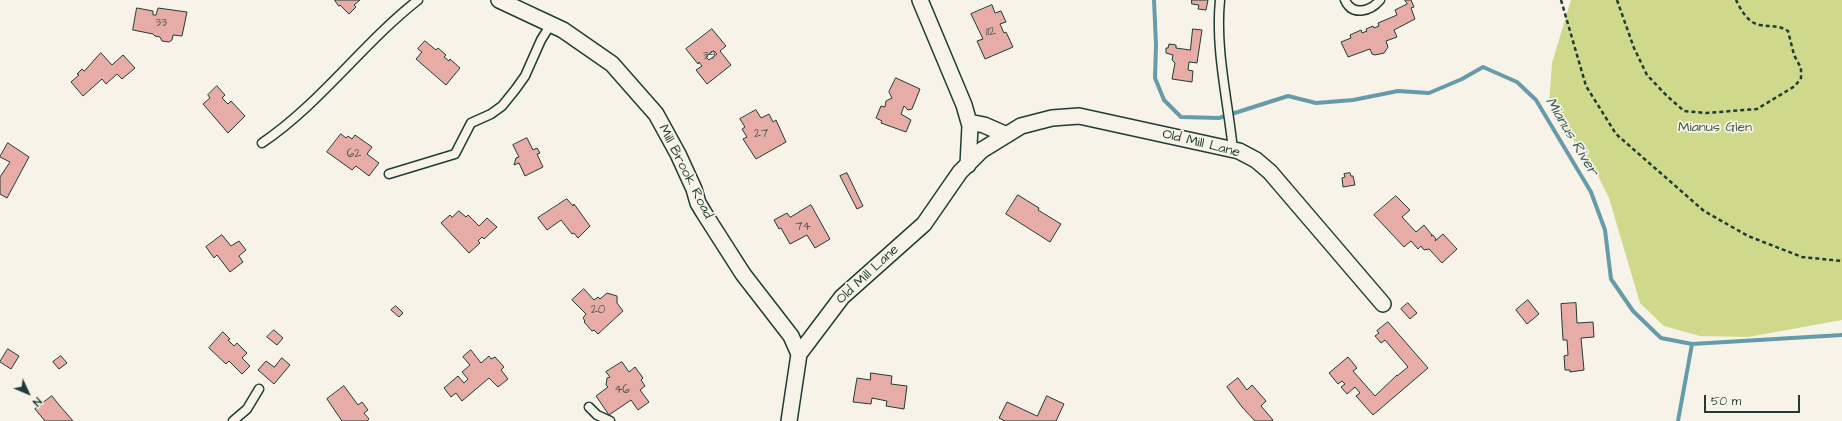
<!DOCTYPE html>
<style>
body{margin:0}
#map{position:relative;width:1842px;height:421px;overflow:hidden;background:#f7f3e8;font-family:"Architects Daughter",sans-serif}
canvas{display:block}
.north{position:absolute;left:8px;top:373px;width:40px;height:40px;-webkit-text-stroke:3px #f7f3e8;paint-order:stroke;rotate:134deg;font-size:11px;font-weight:700;line-height:16px;text-align:center;color:#1f3d34}
.north::after{content:'';display:block;margin:auto;width:14px;height:18px;background:#1f3d34;clip-path:polygon(50% 0,100% 100%,50% 72%,0 100%)}
.scale{position:absolute;left:1704px;top:395px;width:96px;height:18px;box-sizing:border-box;border:2px solid #1f3d34;border-top:0;padding-left:5px;font-size:12px;line-height:14px;white-space:nowrap;color:#1f3d34;-webkit-text-stroke:3px #f7f3e8;paint-order:stroke}
</style>
<div id="map">
<canvas width="1842" height="421"></canvas>
<div class="north">N</div>
<div class="scale">50 m</div>
</div>
<script>
const ctx = document.querySelector('canvas').getContext('2d');
ctx.lineJoin = 'round';
function fill(path, color) { ctx.fillStyle = color; ctx.fill(path, 'evenodd'); }
function trace(path, color, width, dash) { ctx.strokeStyle = color; ctx.lineWidth = width; ctx.lineCap = dash ? 'butt' : 'round'; ctx.setLineDash(dash || []); ctx.stroke(path); }
function drawText(font, color, halo, rows, align = 'center') {
  ctx.font = font + ' "Architects Daughter",sans-serif'; ctx.lineWidth = 3.5; ctx.setLineDash([]); ctx.textBaseline = 'middle'; ctx.strokeStyle = halo; ctx.fillStyle = color; for (const [text, x, y, turn = 0] of rows) {
    ctx.save(); ctx.translate(x, y); ctx.rotate((+turn || 0) * Math.PI / 180); ctx.textAlign = isNaN(turn) ? turn : align; if (halo) ctx.strokeText(text, 0, 0); ctx.fillText(text, 0, 0); ctx.restore();
  }
}
fill(new Path2D(`
 M1571,0H1842V320L1748,337L1700,336L1664,326L1640,303L1609,198L1596,172L1549,105L1552,63Z`), '#ced98c');
trace(new Path2D(`
 M1154,0L1156,45L1155,78L1164,100L1181,117L1219,118L1288,96L1316,103L1353,100L1398,91L1429,93L1462,79L1483,67L1517,82L1536,100L1591,192L1605,230L1611,279L1633,311L1661,338L1692,344L1842,335
 M1678,421L1692,344`), '#679baa', 4);
const building = new Path2D(`
 M335,0H360L354,5L356,7L349,14L340,5L339,6Z
 M1192,0H1208L1206,10L1198,9L1199,5L1192,4Z
 M1405,0H1411L1414,7L1411,8L1415,19L1394,30L1397,37L1386,41L1388,47L1384,53L1375,55L1372,54L1370,49L1348,57L1341,42L1351,38L1350,35L1361,30L1362,33L1367,31L1366,29L1373,26L1374,28L1379,26L1378,23L1397,15L1395,10L1407,4Z
 M992,5L995,13L1001,11L1006,22L1000,24L1004,33L1006,32L1013,47L985,59L977,41L983,39L971,14Z
 M137,8L153,11V15H156L158,8L187,12L182,36L173,35L172,40L169,42L162,41L160,37L155,36L153,34L133,30Z
 M712,29L726,46L720,51L731,65L707,84L696,70L702,66L699,62L698,64L686,49ZM714,51L717,54L709,60L706,57Z
 M1193,29L1202,30L1197,63L1189,62L1188,70L1193,71L1192,82L1172,79L1175,63L1172,60L1173,55L1166,53V48H1168L1169,44L1176,45V48L1190,50Z
 M425,41L436,50L438,48L446,55L444,57L449,61L450,59L460,68L446,85L416,59L422,52L418,49Z
 M101,53L112,65L123,55L135,68L122,79L117,74L106,84L102,79L83,96L71,82L79,75L77,74L82,69L84,71Z
 M896,78L920,89L912,109L908,110L904,106L901,114L911,120L906,132L881,123L882,121L876,118L881,106L885,107L886,101L892,98L889,92Z
 M217,86L225,95L222,98L228,104L231,101L245,116L228,133L203,104L210,98L208,95Z
 M756,110L761,118L769,114L773,122L776,120L786,142L756,159L743,139L747,137L742,129L745,127L740,119Z
 M341,134L346,138L348,136L352,139L355,135L372,147L367,154L379,163L369,176L356,166L352,170L327,152Z
 M527,138L533,150L537,148L540,153L537,154L543,167L525,176L519,163L514,165L516,158L519,157L513,145Z
 M8,143L29,157L7,198L0,194V177L10,162L0,157Z
 M847,173L863,206L857,209L840,176Z
 M1350,173L1351,176H1353L1355,185L1343,187L1342,178L1345,177L1344,174Z
 M1018,195L1039,208L1038,210L1061,224L1050,242L1006,214Z
 M1396,196L1410,210L1402,217L1416,232L1424,225L1432,235L1431,236L1433,235L1436,239L1435,241L1443,234L1457,249L1442,263L1429,249L1424,250L1421,246L1418,249L1411,241L1404,247L1374,215Z
 M567,199L573,206L574,204L590,226L578,238L574,233L572,234L561,220L547,230L538,218Z
 M811,205L830,239L815,248L807,235L790,244L781,228L779,229L774,220L787,213L790,217Z
 M459,211L466,217L468,215L479,226L487,218L497,227L484,239L482,237L478,241L480,243L469,253L441,223L450,215L452,217Z
 M222,235L231,246L239,241L246,250L239,256L243,262L230,272L217,255L214,258L206,247Z
 M584,289L594,300L598,297L600,299L607,293L617,296V303L623,311L598,334L594,330L592,331L584,322L585,321L583,318L586,314L572,300Z
 M1528,300L1539,314L1527,324L1516,310Z
 M1408,303L1417,313L1410,319L1401,309Z
 M1576,303L1577,323L1593,322L1594,337L1581,338L1584,370L1570,372V370H1565L1564,356L1568,355L1567,340H1563L1561,304Z
 M396,306L403,313L399,317L391,310Z
 M1388,322L1428,368L1373,415L1356,396L1360,393L1355,387L1347,394L1341,387L1345,384L1342,381L1338,384L1329,373L1348,357L1357,368L1353,371L1375,396L1397,375V376L1408,367L1385,340L1381,343L1375,336L1379,333L1377,331Z
 M274,330L283,338L277,345L267,337Z
 M223,332L230,339L228,340L234,346L237,343L247,353L242,358L250,366L242,374L229,361L226,364L209,348Z
 M8,349L19,356L11,369L0,362Z
 M471,350L481,363L489,356L491,359L495,357L504,367L501,370L508,379L498,387L489,378L462,401L456,393L451,397L444,388L458,376L464,383L468,379L462,372L470,365L463,357Z
 M61,356L67,363L59,369L53,362Z
 M282,358L290,365L274,384L258,370L266,361L274,367Z
 M622,362L629,372L635,367L643,378L641,380L645,386L640,390L649,402L638,410L631,400L609,415L596,396L608,387L606,385L607,378L610,377L606,372Z
 M871,373L892,376L891,384L907,386L904,409L886,406L887,401L872,398L871,404L853,402L857,378L870,380Z
 M1238,378L1247,390L1252,385L1266,401L1261,406L1273,420L1271,421H1255L1242,407L1227,387Z
 M344,386L358,405L362,402L368,410L364,413L369,419L367,421H342L327,399Z
 M52,396L60,406L73,421H45L35,409Z
 M1047,396L1064,404L1056,421H1005L999,418L1007,402L1037,416Z`);
fill(building, '#e7aca5');
trace(building, '#1f3d34', 1);
const lane = new Path2D(`
 M1220,0C1215,49 1228,101 1233,150
 M1345,0C1352,16 1370,12 1380,0
 M262,143C320,104 363,43 418,0
 M389,174L455,154L471,123L491,114L502,106L515,90L525,76L541,40L551,24
 M589,407L597,415L610,421
 M233,421L247,409L259,389`);
const street = new Path2D(`
 M499,0L563,30L612,64L656,114L678,154L694,189L698,203L704,213L743,274L791,336L799,354
 M920,0L964,105L970,126L968,165
 M969,122L984,125L1007,135
 M789,421L799,354L842,297L924,224L960,172L982,150L1021,126L1052,118L1079,116L1239,151L1256,160L1270,172L1383,304`);
trace(lane, '#1f3d34', 11);
trace(street, '#1f3d34', 18);
trace(new Path2D(`
 M1561,0L1586,86L1616,134L1704,211L1748,236L1802,257L1842,261
 M1617,0L1634,48L1647,75L1667,96L1684,111L1706,113L1757,109L1795,86L1801,78V68L1794,55L1788,31C1779,25 1771,27 1760,25C1748,23 1741,10 1736,0`), '#1f3d34', 2.5, [4, 3]);
trace(lane, '#f7f3e8', 8);
trace(street, '#f7f3e8', 15);
drawText('12px', '#515950', null, [
 ["33",161,23],
 ["112",991,32],
 ["39",709,56],
 ["27",761,134],
 ["62",354,154],
 ["74",803,227],
 ["20",598,310],
 ["46",622,390]
]);
drawText('14px', '#425c46', '#f7f3e8', [
 ["Mianus Glen",1715,128]
]);
drawText('14px', '#1f3d34', '#f7f3e8', [
 ["Old Mill Lane",1201,144,14],
 ["Mill Brook Road",685,172,63],
 ["Old Mill Lane",868,275,-43]
]);
drawText('italic 15px', '#375c5b', '#f7f3e8', [
 ["Mianus River",1571,137,59]
]);
</script>
